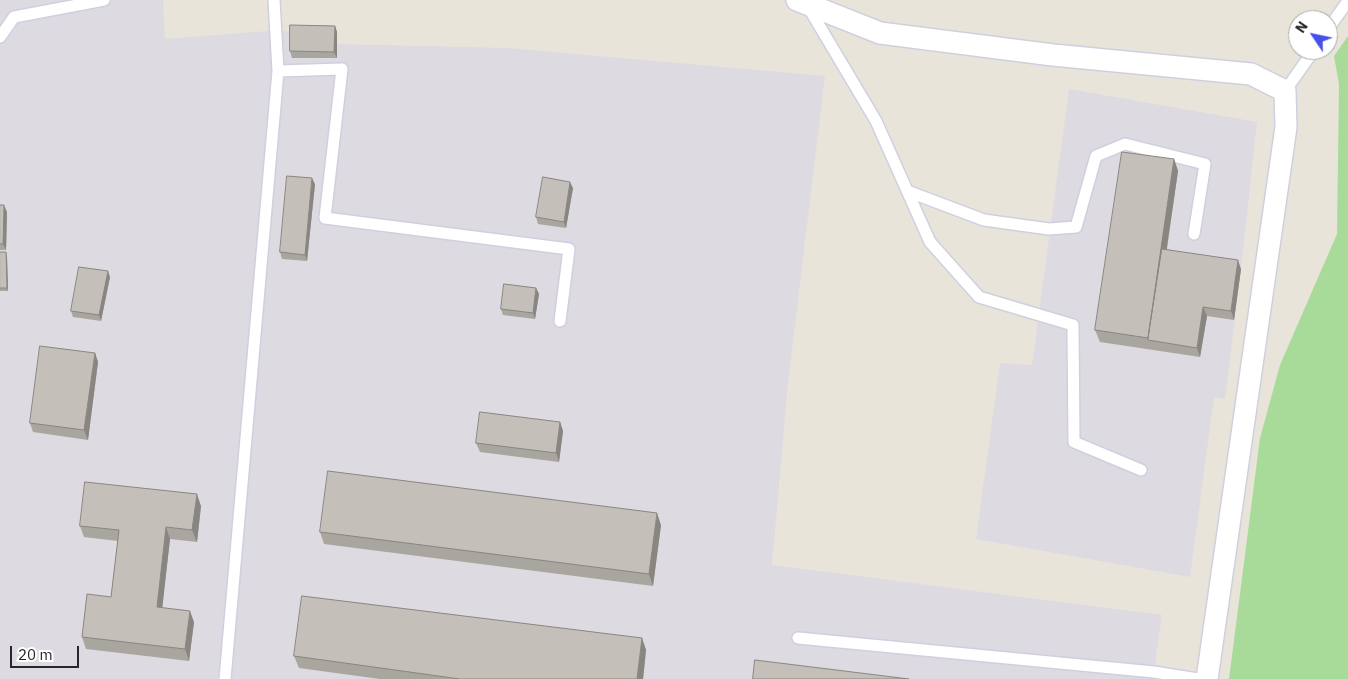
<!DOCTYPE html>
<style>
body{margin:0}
#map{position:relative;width:1348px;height:679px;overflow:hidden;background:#e9e4d9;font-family:"IBM Plex Sans",sans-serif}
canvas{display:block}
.north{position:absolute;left:1288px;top:10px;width:50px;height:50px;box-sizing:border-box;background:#fff;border:1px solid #a9a9a9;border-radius:50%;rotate:304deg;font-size:14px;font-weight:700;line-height:20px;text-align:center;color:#272727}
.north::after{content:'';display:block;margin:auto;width:18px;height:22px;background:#4551ea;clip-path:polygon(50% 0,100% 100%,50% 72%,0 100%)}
.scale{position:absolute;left:10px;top:646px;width:69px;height:22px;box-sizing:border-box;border:2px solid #272727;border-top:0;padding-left:6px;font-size:15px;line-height:18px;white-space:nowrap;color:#272727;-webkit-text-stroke:4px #fff;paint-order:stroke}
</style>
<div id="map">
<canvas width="1348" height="679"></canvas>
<div class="north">N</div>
<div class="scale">20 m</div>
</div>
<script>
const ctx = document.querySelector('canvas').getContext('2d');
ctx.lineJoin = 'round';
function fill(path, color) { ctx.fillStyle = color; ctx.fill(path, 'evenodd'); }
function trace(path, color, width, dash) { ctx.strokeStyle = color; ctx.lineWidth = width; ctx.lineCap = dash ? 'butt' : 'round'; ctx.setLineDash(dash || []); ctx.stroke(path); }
fill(new Path2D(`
 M0,0H163L165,39L281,30L337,44L507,48L825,76L788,383L772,565L1162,615L1153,679H0Z
 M1069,89L1257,122L1241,269L1225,399L1214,397L1190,577L976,539L1000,363L1032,365Z`), '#dddae1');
fill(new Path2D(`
 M1348,36V679H1229L1260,438L1280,365L1337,234L1339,84L1334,56Z`), '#a8db99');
const service = new Path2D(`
 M807,5L876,121L930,242L979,297L1073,325L1074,442L1141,470
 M1328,29L1348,1
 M0,37L14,17L104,0
 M278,71L342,69L325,218L569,249L560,321
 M1285,91L1314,50
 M907,191L984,220L1049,229L1076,227L1096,156L1125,144L1205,164L1194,234
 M798,638L1154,672L1198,679
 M225,679L278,71L274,0`);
const minor = new Path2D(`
 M797,0L880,33L1053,55L1251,74L1285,91L1286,127L1207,679`);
trace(service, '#cfd0df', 14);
trace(minor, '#cfd0df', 24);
trace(service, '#fff', 11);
trace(minor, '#fff', 21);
fill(new Path2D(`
 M335,26L337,32V58H292L290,51Z
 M1174,159L1178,171L1167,249L1241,269L1234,320L1207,316L1200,357L1100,342L1095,330Z
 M315,184L307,261L282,259L280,252Z
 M573,188L566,228L538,224L536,217Z
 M0,205L7,212L6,250H0Z
 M0,252L7,256L8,291H0Z
 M110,277L101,321L73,317L71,311Z
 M536,288L539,294L535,319L503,315L501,309Z
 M95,353L98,362L88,440L33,432L30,423Z
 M560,422L563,431L559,462L480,452L476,443Z
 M201,506L197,542L170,539L162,608L194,622L189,661L86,649L82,637L111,597L118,541L84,537L80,526Z
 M661,525L653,586L324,544L320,532Z
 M642,638L646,650L643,679H380L299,668L294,656Z`), '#a9a59f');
fill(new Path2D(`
 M335,26L337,32V58L334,52Z
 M1174,159L1178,171L1153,341L1148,340V338Z
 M312,178L315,184L307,261L305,255Z
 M570,182L573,188L566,228L564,222Z
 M4,205L7,212L6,250L3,244Z
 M6,252L7,256L8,291L7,288Z
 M1238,260L1241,269L1234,320L1231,311Z
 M108,271L110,277L101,321L99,315Z
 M536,288L539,294L535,319L533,313Z
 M1203,307L1207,316L1200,357L1197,348Z
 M95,353L98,362L88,440L84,430Z
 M560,422L563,431L559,462L556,453Z
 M197,494L201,506L197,542L192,530Z
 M657,513L661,525L653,586L649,574Z
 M166,527L170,539L161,619L157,607Z
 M190,611L194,622L189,661L185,649Z
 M642,638L646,650L643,679H637Z`), '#898682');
const building = new Path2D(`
 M290,25L335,26L334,52L290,51Z
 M1122,152L1174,159L1148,338L1095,330Z
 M287,176L312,178L305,255L280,252Z
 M543,177L570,182L564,222L536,217Z
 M0,205H4L3,244H0Z
 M1162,249L1238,260L1231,311L1203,307L1197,348L1148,340Z
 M0,252H6L7,288H0Z
 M79,267L108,271L99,315L71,311Z
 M504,284L536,288L533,313L501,309Z
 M40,346L95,353L84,430L30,423Z
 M480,412L560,422L556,453L476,443Z
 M328,471L657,513L649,574L320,532Z
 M85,482L197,494L192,530L166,527L157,607L190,611L185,649L82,637L87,594L111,597L119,530L80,526Z
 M302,596L642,638L637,679H460L294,656Z
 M755,660L909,679H753Z`);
fill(building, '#c4c0b9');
trace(building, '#898682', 1);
</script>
